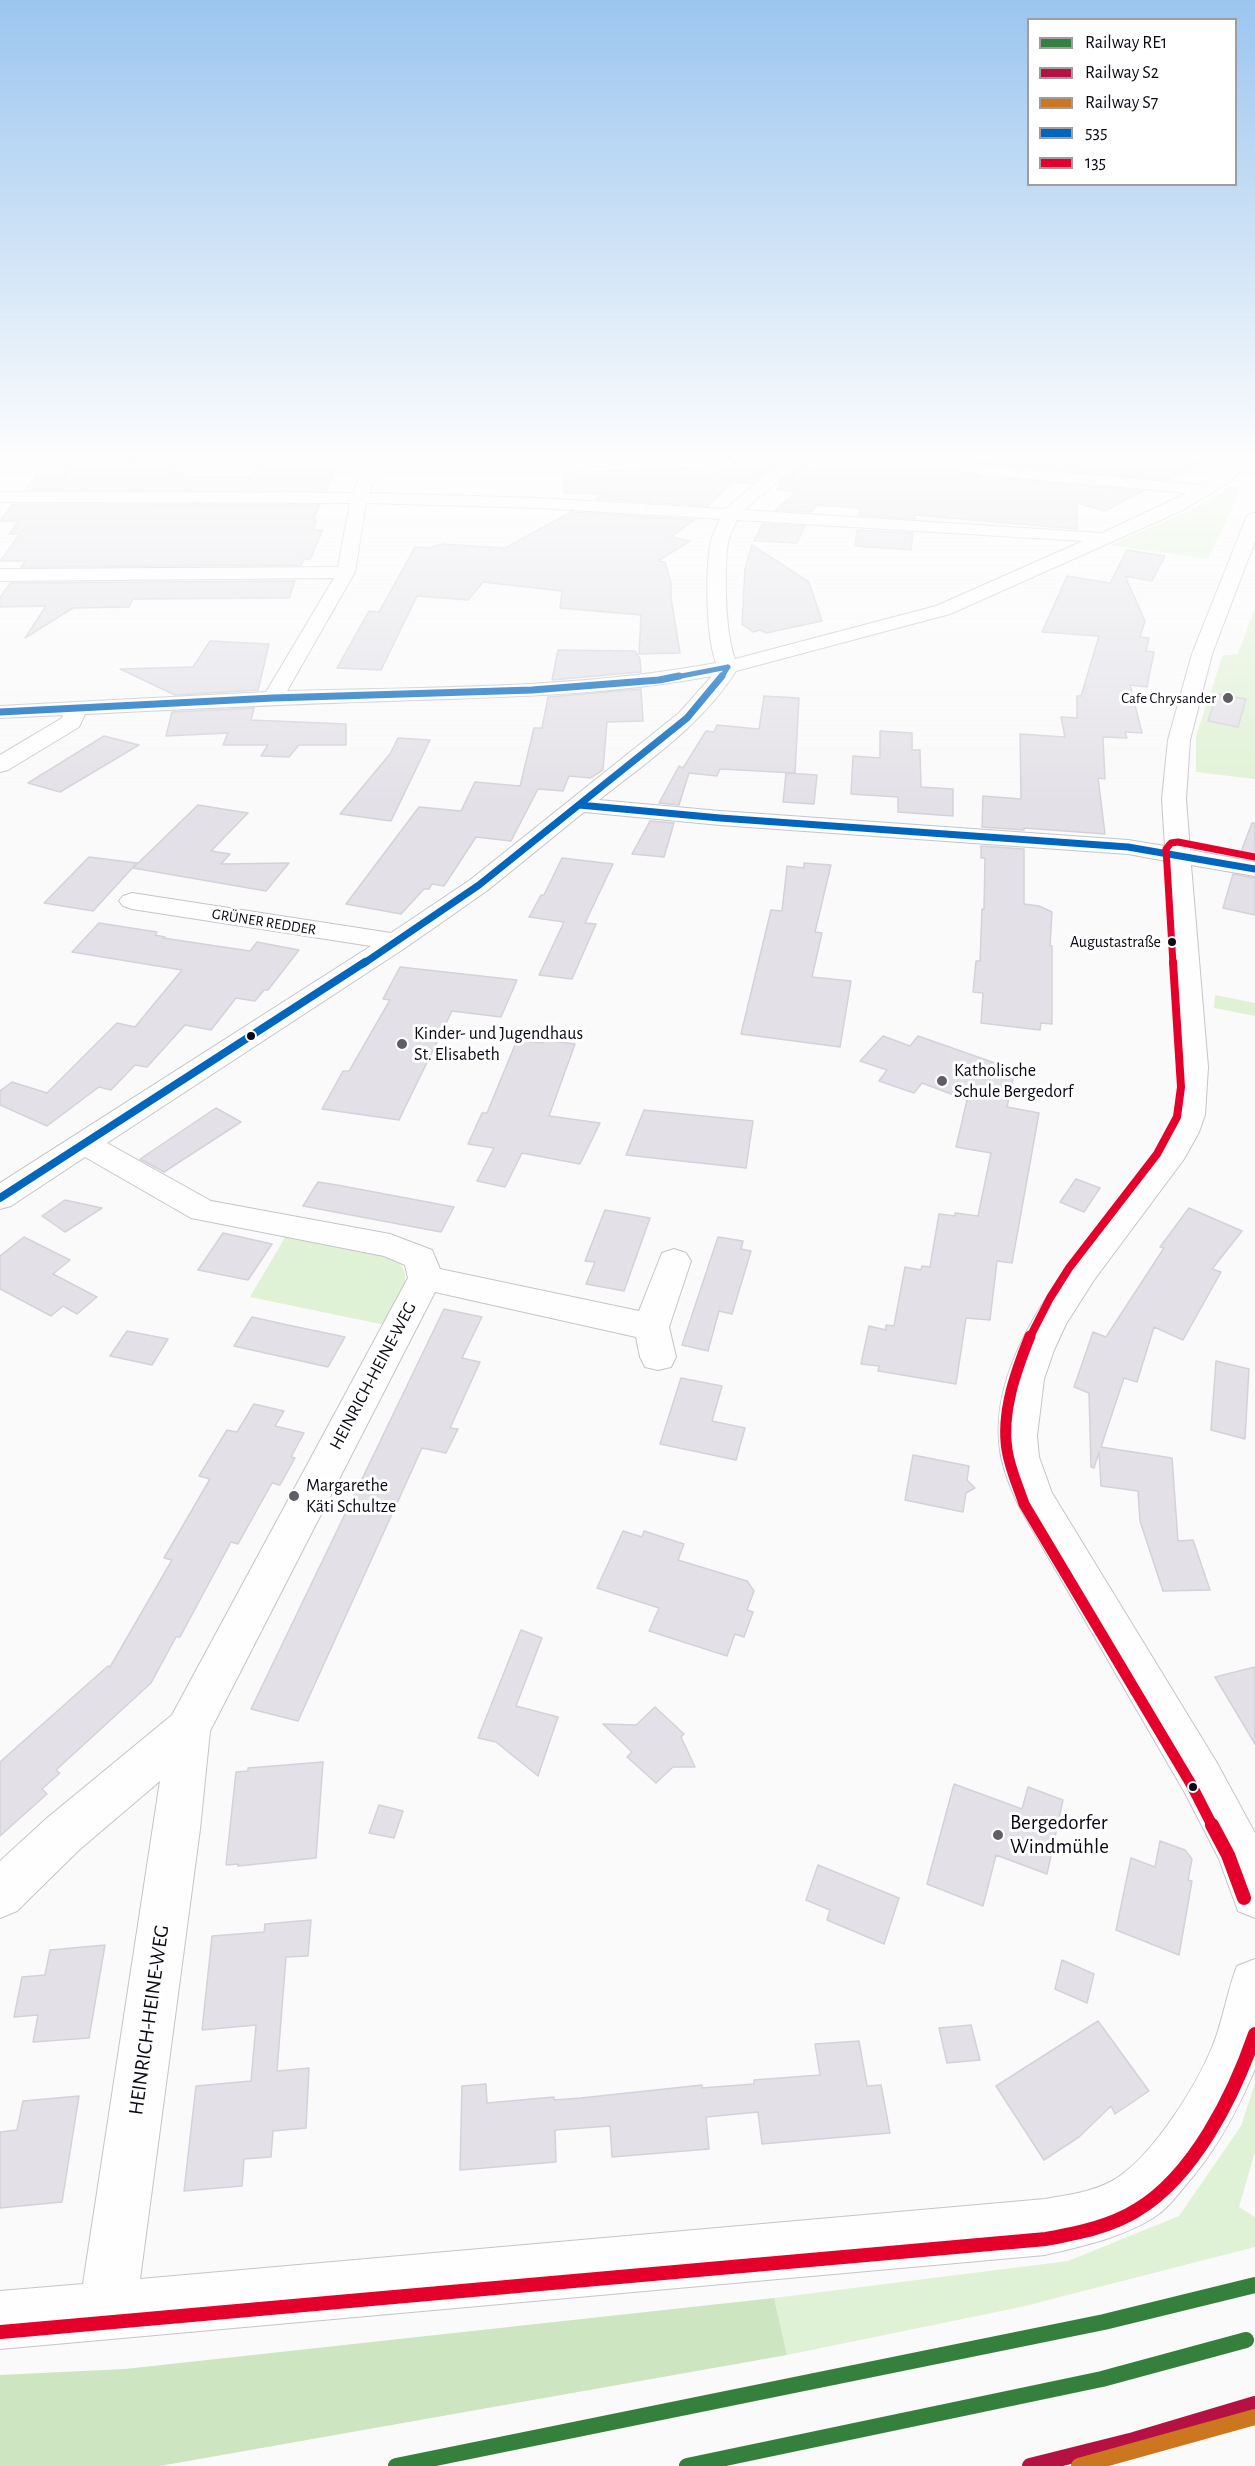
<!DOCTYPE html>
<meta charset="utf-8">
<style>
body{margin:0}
#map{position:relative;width:1255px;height:2466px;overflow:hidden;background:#fafafa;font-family:"Alegreya Sans",sans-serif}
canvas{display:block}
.legend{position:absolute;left:1027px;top:18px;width:210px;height:168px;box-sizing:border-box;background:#fff;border:2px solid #9e9da1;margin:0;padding:8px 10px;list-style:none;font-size:18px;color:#0d0a15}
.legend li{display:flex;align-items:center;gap:12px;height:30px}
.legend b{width:30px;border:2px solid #9e9da1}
</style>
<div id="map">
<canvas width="1255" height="2466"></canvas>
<ul class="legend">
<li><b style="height:8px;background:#36803d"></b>Railway RE1</li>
<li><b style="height:8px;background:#b51143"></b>Railway S2</li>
<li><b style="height:8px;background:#cc7720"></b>Railway S7</li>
<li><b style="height:8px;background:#0065bd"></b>535</li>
<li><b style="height:8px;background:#e4002b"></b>135</li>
</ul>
</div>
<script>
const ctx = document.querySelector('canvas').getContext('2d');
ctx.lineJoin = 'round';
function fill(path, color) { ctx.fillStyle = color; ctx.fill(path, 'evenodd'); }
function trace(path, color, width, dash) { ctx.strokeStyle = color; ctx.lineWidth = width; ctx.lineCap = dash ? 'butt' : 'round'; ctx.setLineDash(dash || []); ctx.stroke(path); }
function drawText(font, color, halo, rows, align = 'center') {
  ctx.font = font + ' "Alegreya Sans",sans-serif'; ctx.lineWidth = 6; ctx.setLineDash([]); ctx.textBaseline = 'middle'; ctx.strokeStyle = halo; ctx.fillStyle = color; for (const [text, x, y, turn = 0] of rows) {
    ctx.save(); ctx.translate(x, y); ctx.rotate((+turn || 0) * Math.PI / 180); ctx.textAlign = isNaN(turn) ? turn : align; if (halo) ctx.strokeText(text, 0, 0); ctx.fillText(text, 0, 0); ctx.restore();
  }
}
fill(new Path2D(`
 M1233,485L1238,487V496L1208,559L1110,545L1194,509Z
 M1255,608V779L1196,772V736L1223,655L1238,654Z
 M1215,995L1255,1003V1016L1214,1008Z
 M287,1234L378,1254L400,1264C415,1282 394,1308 385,1325L250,1297Z
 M1255,2083V2152L1239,2207L1255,2217V2247L1021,2307L787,2355L774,2298L1068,2261L1179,2216L1241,2126Z`), '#e0f2d6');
fill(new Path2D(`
 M774,2298L787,2355L160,2466H0V2375L125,2369Z`), '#cde5c0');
const building = new Path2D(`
 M265,459H341L326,491L25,490L36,476H62L75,462L177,465L170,474H184L183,477H245L253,476Z
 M738,459L779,464L751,484L733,482L708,506L595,499L604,494L564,493V473L646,470V467L658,466H678L716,473Z
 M833,459H838L836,463L843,459H879L982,477L1143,491L1105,511L1077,503V529L915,515V519L859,515L860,508L816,505L812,512L775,510L796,492L778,489L782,480L803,468L819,471Z
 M972,459H1208L1167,480L982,463L971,461Z
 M13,504L320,505L313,520H317L313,530H323L310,559H304L301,565L21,567L25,561H0L20,534H9L19,521H0Z
 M571,512L694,520L671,537L690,541L658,561L665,562L671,583V598L680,653L639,654L641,615L560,608L562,591L483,582L468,600L417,596L381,670L337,668L369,611L379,612L415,547L428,548L442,544L505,548Z
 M762,524L805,526L797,543L754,541Z
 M857,530L913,533L911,550L855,546Z
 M752,545L809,582L822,621L766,633L760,630L753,632L742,624L745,569Z
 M1127,550L1165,556L1152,581L1125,576L1145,621L1140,637L1149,638L1146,651L1154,652L1147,687L1130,685L1142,733L1125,732L1127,738L1103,737L1105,779L1098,778L1105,834L1024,828V830L982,827L983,796L1021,799L1020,734L1065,737L1061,717L1077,718V696H1081L1099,636L1042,632L1067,576L1110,583Z
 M295,581L289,598L133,599L129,607L73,608L25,638L46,606L0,607V598L10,583Z
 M210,641L269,644L258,690L175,695L120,669L193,667Z
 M558,650L635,651L640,659L641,672L552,680Z
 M641,689L643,721L607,722L603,770L590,778L569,776L563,791L538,789L511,841L476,837L444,886L432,884L429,889H424L401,914L346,904L419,807L461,811L475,782L520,786L534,728H542L548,697Z
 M1217,694L1246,699L1238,727L1208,721Z
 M764,696L799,698L795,773L720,769L717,776L689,773L679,805L659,803L679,766L683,768L706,731L714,732L717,725L759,729Z
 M254,708L251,720L346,724V745H299L289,757L261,756L268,745H223L228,733L166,736L172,712Z
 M880,731L912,733V750H920L921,787L953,789V816L898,812V797L851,794L853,756L880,758Z
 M104,736L139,745L60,792L28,783Z
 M398,738L430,740L391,821L340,814L390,754Z
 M786,773L817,775L814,804L783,802Z
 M198,805L248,813L211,851L230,854L221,864L289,863L266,891L133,868Z
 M650,821L674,823L664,857L632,854Z
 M1252,823H1255V860L1239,857Z
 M981,846L1024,849V904L1039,906L1052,912L1050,946H1052V1024L1041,1023L1040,1030L981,1023L983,993L973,992L976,961H980L982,909L984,910L985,858H981Z
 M89,857L137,863L93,911L44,903Z
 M562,858L613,864L585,923L596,924L572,979L539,975L564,922L529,917L541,895H544Z
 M804,863L831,865L815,932L822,933L812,977L851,981L840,1047L741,1034L771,910L782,911L787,866L804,868Z
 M1233,874L1255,878V915L1223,908Z
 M99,923L157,932L155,935L165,937L163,938L250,951L257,942L299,950L268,990H264L255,1001L236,998L211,1030L185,1025L147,1067L135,1065L111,1090L99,1087L47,1126L0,1105V1091L12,1082L47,1093L117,1023L135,1027L182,970L72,952Z
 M400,967L517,980L501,1017L452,1011L399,1120L322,1109L343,1071H349L390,1000L383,999Z
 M883,1036L910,1046L918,1036L1015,1070L1007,1107L1039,1113L1012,1263L997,1261L990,1320L966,1318L956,1384L878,1371L879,1366L861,1364L869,1326L886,1330V1325L894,1326L905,1267L921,1270L922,1266L930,1267L939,1214L955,1216V1213L978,1216L991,1153L956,1147L967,1100L922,1083L914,1093L879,1081L887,1070L860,1061Z
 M517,1040L543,1043L544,1040L575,1044L549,1116L600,1123L580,1164L522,1153L505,1187L477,1181L494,1148L468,1144L482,1113H487Z
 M216,1108L241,1122L164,1172L140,1159Z
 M644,1110L753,1121L746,1168L626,1155Z
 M1076,1179L1100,1188L1084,1212L1060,1202Z
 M318,1182L337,1185L454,1207L441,1232L303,1206Z
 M65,1200L102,1208L65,1232L42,1216Z
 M1189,1208L1242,1231L1212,1269L1221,1272L1183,1340L1154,1327L1137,1382L1124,1378L1101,1447L1172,1458L1178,1541L1193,1540L1210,1590L1163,1591L1140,1521L1138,1491L1101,1486L1099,1452L1094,1468L1091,1467L1089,1393L1074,1387L1093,1332L1106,1337L1164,1248L1160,1247Z
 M605,1210L650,1218L624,1291L586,1284L595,1262L585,1261Z
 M223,1233L272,1244L248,1280L198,1270Z
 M24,1237L70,1260L53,1274L97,1297L77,1314L63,1306L51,1316L0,1289V1256Z
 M718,1237L743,1241L741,1249L751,1251L732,1314L719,1311L708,1351L682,1345Z
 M444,1309L482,1317L462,1358L480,1362L450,1428L458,1429L446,1453L422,1448L298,1721L251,1709Z
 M252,1317L283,1324L345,1337L328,1367L234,1346Z
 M127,1331L168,1339L152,1365L110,1356Z
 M1216,1361L1249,1369L1245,1439L1211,1430Z
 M681,1378L722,1386L712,1421L745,1428L736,1460L660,1444Z
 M254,1404L284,1411L275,1426L304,1433L291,1457L295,1458L280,1485L272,1483L238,1544L231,1542L180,1637H176L151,1683L56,1770L60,1773L42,1789L47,1794L0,1836V1762L108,1666L110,1667L172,1560L164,1558L210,1479L199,1476L227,1430L237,1432Z
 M913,1455L969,1466L967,1480L975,1488L966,1493L963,1512L905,1500Z
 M623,1531L642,1537L644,1531L684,1544L678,1560L747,1581L754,1591L747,1610L753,1612L744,1637L735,1634L727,1656L649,1631L659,1608L597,1588Z
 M521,1630L542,1638L516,1706L558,1717L538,1776L496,1742L478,1738Z
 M1255,1667V1744L1215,1677Z
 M655,1707L684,1734L681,1737L695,1767H673L656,1783L627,1757L632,1752L603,1724L636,1725Z
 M323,1762L316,1858L238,1866V1864L226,1865L236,1772L248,1771V1768Z
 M954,1784L1022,1809L1028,1787L1063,1800L1047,1874L996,1855L983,1906L927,1884Z
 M379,1805L403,1811L394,1838L369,1833Z
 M1160,1841L1185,1850L1192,1859L1188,1880L1192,1881L1179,1955L1116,1930L1131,1858L1155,1867Z
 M818,1865L899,1898L884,1944L827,1920L830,1910L806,1900Z
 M311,1920L308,1956L286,1957L277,2071L309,2068L306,2128L273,2131L271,2157L244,2159L242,2186L184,2191L196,2086L251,2081L256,2025L202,2030L212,1936L264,1932L265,1924Z
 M105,1945L89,2038L33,2042L38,2015L14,2017L22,1977L45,1975L50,1950Z
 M1062,1960L1094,1974L1087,2003L1055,1989Z
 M1098,2021L1149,2091L1115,2114L1111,2106L1079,2137L1044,2160L996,2086Z
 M971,2025L980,2060L947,2063L939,2028Z
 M859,2041L867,2086L881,2085L890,2133L762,2144L758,2112L706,2117L709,2149L612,2157L610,2126L555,2130L556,2162L460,2170L462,2086L486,2084L487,2103L554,2097V2100L581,2098L702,2085V2088L754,2084V2080L820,2075L815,2044Z
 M79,2096L62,2202L0,2208V2132L17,2130L23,2101Z`);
fill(building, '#e3e1e7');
trace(building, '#d4d2d8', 1.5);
const street = new Path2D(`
 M366,459H382L369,493L538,498L725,509L772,470L793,459H812L810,462L784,476L744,510L1102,533L1187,493L982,475L921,464L913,459H946L982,465L1202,485L1219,475L1232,462H1244L1246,465L1231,481L1183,510L950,614L736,671C702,725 648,761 599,800L720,811L1128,840L1165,846L1162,799L1168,740L1192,654L1246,518L1249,514L1255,513V541L1212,654L1190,740L1186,799L1190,850L1255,862V876L1191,865L1208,1067L1205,1115L1199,1132L1184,1159L1094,1280L1066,1324L1054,1350L1044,1379L1037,1436L1039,1457L1052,1493L1217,1763L1255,1833V1918L1238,1911L1219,1859L1185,1793L1021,1510C1012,1492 1003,1471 1000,1450C987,1363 1064,1269 1115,1206C1136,1179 1162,1152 1173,1119C1184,1087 1177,1049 1175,1015C1172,964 1169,912 1166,861L1128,854L720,825L584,812L488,890L405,948L107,1143L211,1201L390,1234L432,1250L440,1269L639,1311L662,1253L674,1249L686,1253L691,1261L669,1327L676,1357L671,1367L658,1370L645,1367L640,1357L636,1337L435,1292L210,1731L200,1829L140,2279L1045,2199C1067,2195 1092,2192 1112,2181C1152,2159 1201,2080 1216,2037C1224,2014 1228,1989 1237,1966L1255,1959V2069C1237,2112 1216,2151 1185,2186C1175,2198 1166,2210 1153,2218C1121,2238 1082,2246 1045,2255L0,2349V2291L83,2284L160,1781L79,1850L17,1911L0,1918V1861L47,1818L172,1715L408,1278L405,1265L384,1256L191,1218L85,1157L11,1206L0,1209V1183L371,946L132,909L123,906L119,901L123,896L132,893L391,933L470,880L679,713L712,676C606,696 498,697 390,701C288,704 187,709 85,714L79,727L8,770L0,772V755L62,718L63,715L0,718V706L266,692L334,578L0,581V569L338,567L350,503L0,502V492L353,493ZM366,503L538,508L720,519C717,526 713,534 711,541C705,571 706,635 716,663C576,689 430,687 287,691L355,572ZM737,520L1083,541L936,606L735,659C725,633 724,570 728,542C730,535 734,527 737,520Z`);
trace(street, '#c6c4ca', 2);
fill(street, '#fefefe');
trace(new Path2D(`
 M671,678L728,667
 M721,678L728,667`), '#0065bd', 5);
trace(new Path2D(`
 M0,712L273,698L532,690L659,680L679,676
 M579,805L720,818L1128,847L1255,869
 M363,964L479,885L687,718L722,676`), '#0065bd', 7);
trace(new Path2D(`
 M0,1198L365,962`), '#0065bd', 8);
trace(new Path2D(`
 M1173,964L1166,849L1171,843L1178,842L1255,857`), '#e4002b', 7);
trace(new Path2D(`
 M1030,1337L1050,1298L1069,1268L1157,1154L1177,1117L1181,1087L1173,962`), '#e4002b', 8);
trace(new Path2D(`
 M1030,1336C1016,1371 1001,1412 1007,1450C1010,1469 1018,1486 1024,1504L1191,1784L1213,1827`), '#e4002b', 11);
trace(new Path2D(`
 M1212,1825L1228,1855L1244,1898
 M1,2332L1046,2239C1077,2233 1110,2227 1137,2210C1194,2176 1234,2095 1255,2034`), '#e4002b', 14);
trace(new Path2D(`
 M396,2466L1104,2322L1255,2285
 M687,2466L1102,2379L1246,2340`), '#36803d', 16);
trace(new Path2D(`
 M1030,2466L1134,2440L1255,2404`), '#b51143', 16);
trace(new Path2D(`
 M1079,2466L1255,2417`), '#cc7720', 16);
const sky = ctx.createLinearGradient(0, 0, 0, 804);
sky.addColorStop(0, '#9bc5ef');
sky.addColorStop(0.57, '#fdfdfd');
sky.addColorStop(1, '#fdfdfd00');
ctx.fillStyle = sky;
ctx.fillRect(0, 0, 1255, 804);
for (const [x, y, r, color] of [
 [1228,698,6,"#605e65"],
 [1172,942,5,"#0d0a15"],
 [251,1036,5,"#0d0a15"],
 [402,1044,6,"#605e65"],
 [942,1081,6,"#605e65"],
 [294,1496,6,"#605e65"],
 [1193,1787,5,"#0d0a15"],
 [998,1835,6,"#605e65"]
]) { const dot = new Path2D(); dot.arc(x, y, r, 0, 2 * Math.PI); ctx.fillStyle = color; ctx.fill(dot); trace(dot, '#fff', 2); }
drawText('15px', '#0d0a15', '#fff', [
 ["Cafe Chrysander",1216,698]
], 'right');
drawText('15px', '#0d0a15', '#fff', [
 ["GRÜNER REDDER",264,922,9]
]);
drawText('16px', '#0d0a15', '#fff', [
 ["Augustastraße",1161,942]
], 'right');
drawText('18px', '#0d0a15', '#fff', [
 ["Kinder- und Jugendhaus",414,1034],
 ["St. Elisabeth",414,1055],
 ["Katholische",954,1071],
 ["Schule Bergedorf",954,1092],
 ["Margarethe",306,1486],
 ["Käti Schultze",306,1507]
], 'left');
drawText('18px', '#0d0a15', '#fff', [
 ["HEINRICH-HEINE-WEG",373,1376,-62]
]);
drawText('21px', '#0d0a15', '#fff', [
 ["Bergedorfer",1010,1823],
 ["Windmühle",1010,1847]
], 'left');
drawText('21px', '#0d0a15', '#fff', [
 ["HEINRICH-HEINE-WEG",149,2020,-82]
]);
</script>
